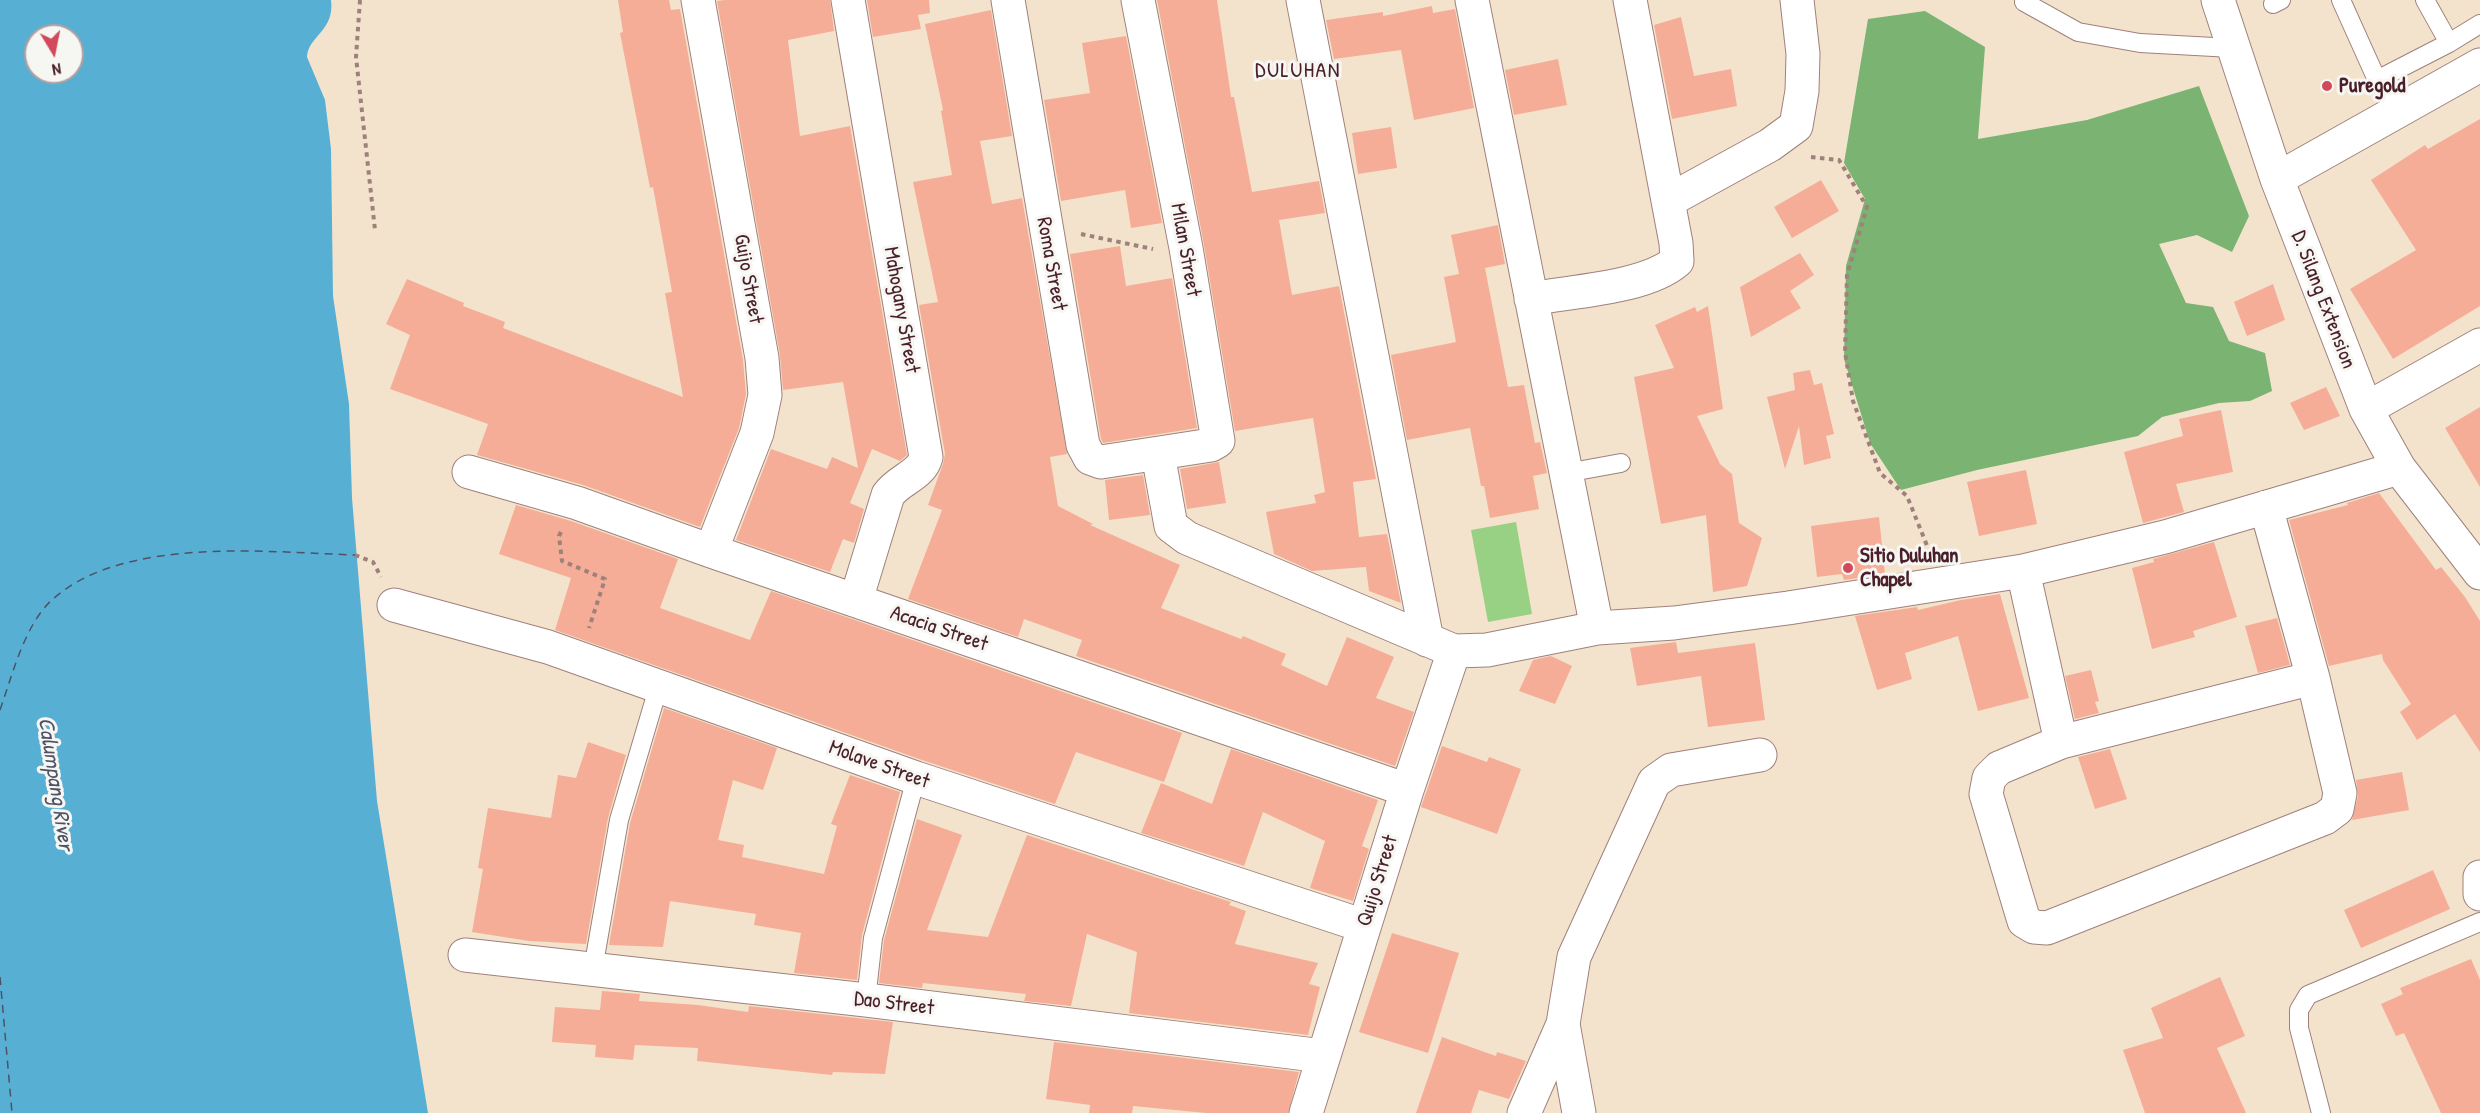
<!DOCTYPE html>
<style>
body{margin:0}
#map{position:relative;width:2480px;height:1113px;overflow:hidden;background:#f4e3cc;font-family:"Patrick Hand",sans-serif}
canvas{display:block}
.north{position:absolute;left:24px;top:24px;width:60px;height:60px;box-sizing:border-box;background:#f6f6f2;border:2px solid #b1a0a2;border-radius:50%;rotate:170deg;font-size:16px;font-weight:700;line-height:24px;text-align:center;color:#4a1f2b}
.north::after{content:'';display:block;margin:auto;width:21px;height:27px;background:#d1495b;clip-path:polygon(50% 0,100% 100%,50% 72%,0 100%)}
</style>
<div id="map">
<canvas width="2480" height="1113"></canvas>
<div class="north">N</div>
</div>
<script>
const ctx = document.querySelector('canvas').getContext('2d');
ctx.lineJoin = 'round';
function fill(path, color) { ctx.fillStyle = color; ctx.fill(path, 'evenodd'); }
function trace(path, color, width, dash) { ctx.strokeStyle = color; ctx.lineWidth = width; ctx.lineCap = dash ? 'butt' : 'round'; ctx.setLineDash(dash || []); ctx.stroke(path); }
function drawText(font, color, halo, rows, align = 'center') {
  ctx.font = font + ' "Patrick Hand",sans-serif'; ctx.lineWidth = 6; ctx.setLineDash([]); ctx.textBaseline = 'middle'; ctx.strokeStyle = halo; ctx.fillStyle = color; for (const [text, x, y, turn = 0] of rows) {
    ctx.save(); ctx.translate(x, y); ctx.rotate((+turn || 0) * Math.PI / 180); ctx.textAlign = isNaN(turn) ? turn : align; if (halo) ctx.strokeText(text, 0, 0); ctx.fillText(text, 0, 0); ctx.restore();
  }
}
fill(new Path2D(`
 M1516,522L1532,614L1488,622L1471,530Z`), '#99d184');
fill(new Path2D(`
 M1925,11L1985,47L1978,139L2087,120L2199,86L2249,216L2232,252L2197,235L2159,244L2186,303L2213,307L2229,341L2265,353L2272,391L2250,401L2219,403L2162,417L2138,436L1977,470L1901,490L1870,443L1844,359L1846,266L1865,199L1844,163L1868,19Z`), '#7ab372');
fill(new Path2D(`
 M0,0H331C335,31 308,36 307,57L325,100L331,149L333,296L349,404L352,498L377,801L428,1113H0ZM36,36H72V72H36Z`), '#57afd4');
trace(new Path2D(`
 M0,710C12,676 25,623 53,599C124,536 266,552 355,555
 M0,977L12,1113`), '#4f5166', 1.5, [8, 6]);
fill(new Path2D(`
 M618,0H669L671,10L680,9L743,360L746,394L739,428L700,527L583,485L477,455L488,424L390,389L410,335L386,324L407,279L464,303L463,306L505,322L503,328L683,397L665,293L672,292L653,187L650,188L620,33L623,32Z
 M725,0H830L834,31L788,40L800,136L850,126L907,455L900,461L872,449L850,503L864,509L854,543L843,539L830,572L736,540L771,449L827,469L832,457L858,468L843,382L783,390L780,355L717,1Z
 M867,0H929L930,13L918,15L921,29L873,37Z
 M1157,0H1217L1231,97H1234L1252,192L1319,181L1325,213L1279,220L1292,295L1339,286L1376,479L1353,482L1359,537L1387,534L1401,603L1369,591L1366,567L1312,571L1274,554L1266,512L1316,503L1314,495L1325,492L1313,418L1235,431L1204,245Z
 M1432,6L1433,13L1455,9L1474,108L1414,120L1401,50L1334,59L1326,20L1383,12V16Z
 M991,10L1012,136L980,141L992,204L1022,198L1067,454L1050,457L1058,506L1093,524L1090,525L1180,565L1161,608L1241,639L1243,636L1286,654L1281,665L1327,686L1347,637L1394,657L1376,698L1414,712L1395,766L1076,656L1082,640L1024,619L1018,637L908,599L942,510L928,505L943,464L945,454L919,305L938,302L913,182L952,175L941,111L943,110L925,24Z
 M1681,17L1694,76L1731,69L1737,106L1672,119L1654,25Z
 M1126,36L1162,223L1131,228L1125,190L1061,201L1044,100L1090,93L1082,43Z
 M1558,59L1567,105L1514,115L1505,70Z
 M2480,119V306L2393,359L2350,289L2416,250L2371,180L2425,145L2428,149Z
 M1391,127L1397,168L1358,174L1352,133Z
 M1821,180L1839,211L1792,238L1774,207Z
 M1498,225L1505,264L1485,268L1508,387L1524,385L1535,443L1540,442L1547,473L1533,476L1539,509L1490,518L1484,486H1481L1470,428L1407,440L1391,355L1456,342L1444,277L1459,274L1451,235Z
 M1120,246L1126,286L1172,278L1197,428L1103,443L1101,439L1070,254Z
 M1800,253L1814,275L1790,291L1801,308L1751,337L1740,287Z
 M2273,284L2285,320L2247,336L2234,302Z
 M1708,306L1723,409L1697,416L1720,464L1732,474L1739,523L1762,538L1747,586L1713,592L1706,515L1661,524L1634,377L1674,368L1655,325L1695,307L1697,312Z
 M1810,370L1814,385L1822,383L1834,434L1826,436L1831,458L1804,465L1799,426L1785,469L1767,397L1795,390L1793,373Z
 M2326,387L2340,416L2304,430L2290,403Z
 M2480,407V487L2445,428Z
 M2221,410L2233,472L2176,484L2184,512L2143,523L2124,452L2183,436L2179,419Z
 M1219,462L1226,503L1187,509L1180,469Z
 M2026,470L2037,524L1979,536L1967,482Z
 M1143,475L1150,515L1109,520L1105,480Z
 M2379,493L2436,570L2441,567L2465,597L2480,621V752L2455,714L2417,740L2400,712L2411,704L2383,660L2382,654L2329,666L2289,520L2348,505L2347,503Z
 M516,505L571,521L678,559L660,608L750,640L771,591L1182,733L1164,782L1076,752L1055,804L922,760L555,630L571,578L499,554Z
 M1879,517L1885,574L1844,580L1842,574L1817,577L1811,526Z
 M2214,542L2237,617L2193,631L2195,637L2152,649L2132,568L2154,562L2153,559Z
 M2000,594L2029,698L1978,711L1958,636L1905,653L1912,679L1877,690L1855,616L1917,607L1918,610L1961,600Z
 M2277,618L2290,665L2258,673L2245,626Z
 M1676,642L1678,653L1755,643L1765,720L1708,727L1701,676L1637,686L1630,648Z
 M1551,656L1572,666L1555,704L1519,691L1533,660Z
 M2091,670L2099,701L2095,702L2099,713L2075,719L2065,676Z
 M664,708L777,748L763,790L733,780L718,840L744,845L742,857L824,874L837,826L831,824L850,775L900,792L862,935L857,980L794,973L801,933L754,925L756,914L670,901L663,947L609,945L630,823Z
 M588,742L626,755L608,818L586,944L529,941L472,932L483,869L478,868L488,808L551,818L558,775L576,778Z
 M1442,746L1487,762L1489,757L1521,769L1497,834L1421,807Z
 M1231,749L1378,800L1362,846L1369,849L1353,901L1310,888L1325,841L1263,812L1244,866L1141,833L1161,783L1212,804Z
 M2110,749L2127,799L2095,809L2078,757Z
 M2402,772L2409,810L2352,820L2358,796L2356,780Z
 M917,819L962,835L927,930L988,937L1027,835L1231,902L1229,905L1246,911L1235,944L1318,963L1309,984L1320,987L1308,1035L1129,1013L1137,952L1087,934L1071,1006L1024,1001L1026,994L923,983L922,988L879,983L884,940Z
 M2433,870L2450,909L2361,948L2344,910Z
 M1392,933L1459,953L1428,1053L1359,1032Z
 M2471,959L2480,980V1113H2441L2404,1033L2396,1036L2381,1004L2403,994L2400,988Z
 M2220,977L2245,1036L2217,1048L2246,1113H2145L2123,1050L2163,1038L2151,1008Z
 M602,991L640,994L639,1001L698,1005L748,1012L749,1006L893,1022L885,1074L833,1072L832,1075L697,1061L698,1048L635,1045L633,1060L595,1057L596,1045L552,1042L555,1007L600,1010Z
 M1442,1037L1496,1056L1497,1052L1526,1061L1509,1099L1479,1090L1471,1113H1416Z
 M1054,1042L1299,1072L1288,1113H1206L1133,1106L1132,1113H1089L1090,1105L1046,1099Z`), '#f5ad97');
const lane = new Path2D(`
 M2341,0L2377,80
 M2425,0L2449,43
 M2024,2L2078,32L2140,43L2232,48
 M2273,4L2281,0
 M2396,111L2377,80L2449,43L2480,24
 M1566,473L1621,463
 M593,969L619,820L659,685
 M866,1000L873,938L916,778
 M2321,1113L2299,1028V1010L2308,995L2480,922`);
const street = new Path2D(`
 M698,0L762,358L765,395L757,433L711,551
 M848,0L926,457C921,476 899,479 888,495L856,600
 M1008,0L1083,445L1090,458L1101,462L1211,445L1218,441L1186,248L1138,0
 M1303,0L1427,640
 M1472,0L1597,628
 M2218,0L2277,179L2366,409L2399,468L2480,573
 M2277,179L2480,65
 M1668,201L1770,145L1796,126L1802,91L1803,54L1797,0
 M1531,299C1573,291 1646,288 1677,261L1676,243L1630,0
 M2366,409L2480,345
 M1158,454L1171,526L1187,538L1454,651L1487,650L1597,628L1674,623L1788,608L2023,571L2165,537L2399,468
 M469,472L577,503L711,551L1407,790
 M2266,507L2313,678L2340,793L2337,809L2325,818L2047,928L2034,927L2024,921L1986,794L1989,778L1999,768L2061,742L2313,678
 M2023,571L2061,742
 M394,605L548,647L916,778L1364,926
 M2480,877V894
 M465,955L866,1000L1323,1056
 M1563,1024L1579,1113
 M1306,1113L1407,790L1454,651
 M1524,1113L1563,1024L1574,957L1654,782L1671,770L1760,755`);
trace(lane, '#9f817c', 20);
trace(street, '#9f817c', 35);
trace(new Path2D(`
 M360,0L356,57L375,230
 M1811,157L1839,160L1867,207L1847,275L1845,352L1853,401L1880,473L1907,496L1930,553
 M1081,234L1153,249
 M561,532L559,536L562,561L605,579L589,628
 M355,555L373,562L381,577`), '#9f817c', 4, [4.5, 4.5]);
trace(lane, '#fff', 18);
trace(street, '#fff', 33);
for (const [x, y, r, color] of [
 [2327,86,6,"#d1495b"],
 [1848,568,6,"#d1495b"]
]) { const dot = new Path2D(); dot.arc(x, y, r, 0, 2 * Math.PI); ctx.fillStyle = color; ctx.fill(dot); trace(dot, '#f6f6f2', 2); }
drawText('bold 21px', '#4a1f2b', '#f6f6f2', [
 ["Puregold",2339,86],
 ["Sitio Duluhan",1860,556],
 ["Chapel",1860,580]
], 'left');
drawText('21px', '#4a1f2b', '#f6f6f2', [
 ["Milan Street",1185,250,80],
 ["Roma Street",1051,264,80],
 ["Guijo Street",748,279,80],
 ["D. Silang Extension",2323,300,69],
 ["Mahogany Street",901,310,80],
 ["Acacia Street",939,629,19],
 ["Molave Street",879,765,20],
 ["Quijo Street",1378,881,-73],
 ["Dao Street",894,1004,7]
]);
ctx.letterSpacing = '1.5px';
drawText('22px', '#4a1f2b', '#f6f6f2', [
 ["DULUHAN",1298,71]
]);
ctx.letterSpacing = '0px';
drawText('italic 22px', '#4f5166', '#f6f6f2', [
 ["Calumpang River",55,784,81]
]);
</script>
